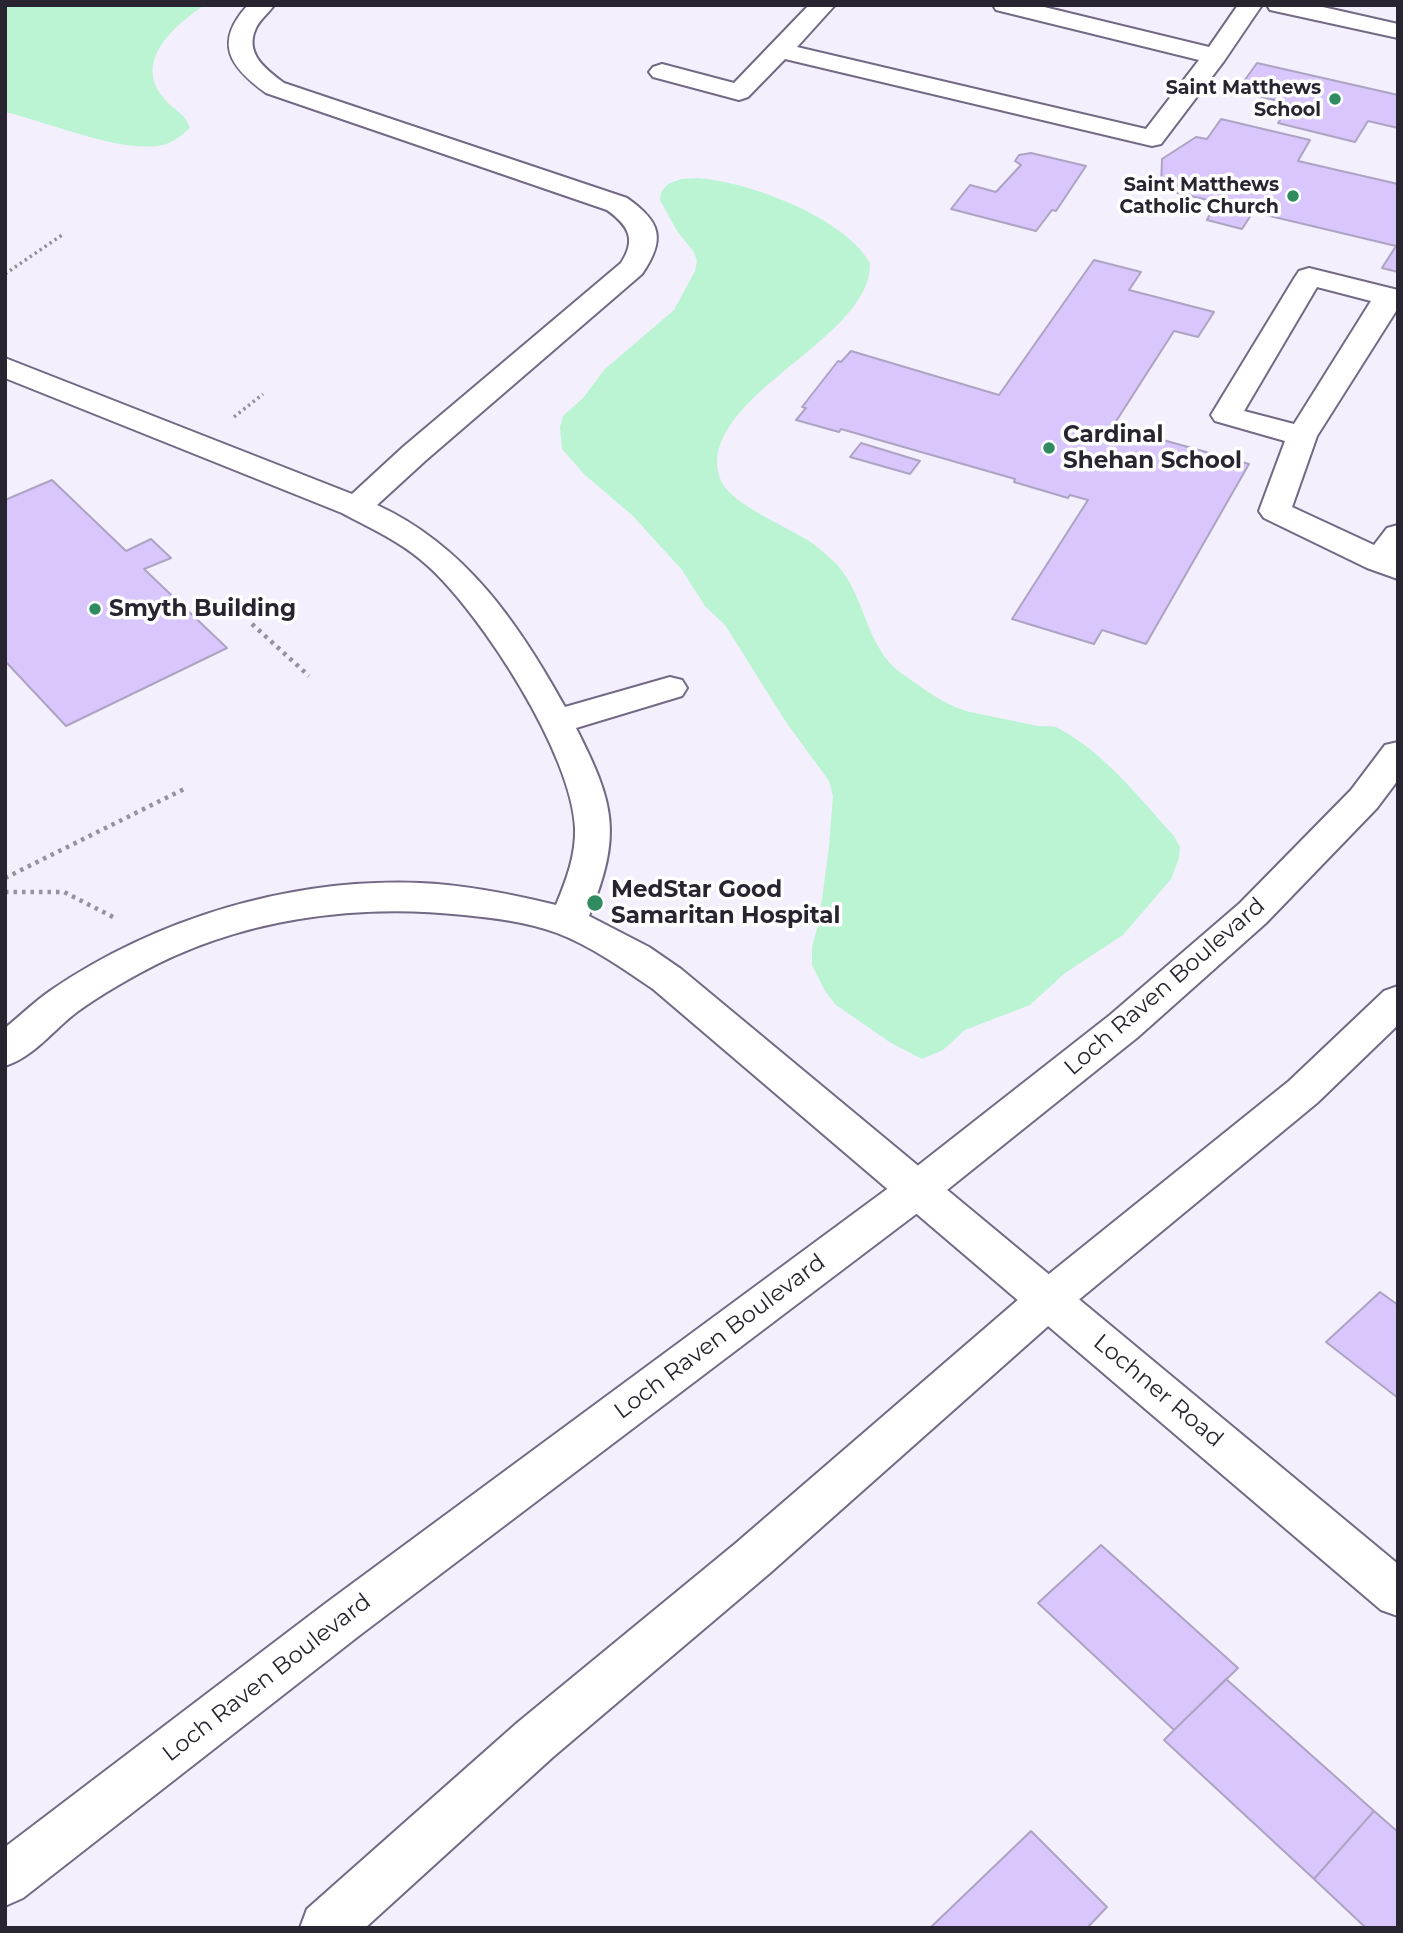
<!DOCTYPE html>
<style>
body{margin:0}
#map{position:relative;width:1403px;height:1933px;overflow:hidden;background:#f3effd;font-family:Montserrat,sans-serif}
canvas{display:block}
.frame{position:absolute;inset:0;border:7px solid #282430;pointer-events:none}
</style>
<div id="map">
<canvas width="1403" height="1933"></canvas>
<div class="frame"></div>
</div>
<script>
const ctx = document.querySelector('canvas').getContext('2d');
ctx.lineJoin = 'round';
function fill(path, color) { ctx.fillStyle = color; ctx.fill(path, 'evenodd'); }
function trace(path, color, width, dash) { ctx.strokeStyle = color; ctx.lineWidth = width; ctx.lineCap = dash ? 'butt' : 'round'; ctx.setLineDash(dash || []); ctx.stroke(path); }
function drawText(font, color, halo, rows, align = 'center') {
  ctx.font = font + ' Montserrat,sans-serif'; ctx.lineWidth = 7; ctx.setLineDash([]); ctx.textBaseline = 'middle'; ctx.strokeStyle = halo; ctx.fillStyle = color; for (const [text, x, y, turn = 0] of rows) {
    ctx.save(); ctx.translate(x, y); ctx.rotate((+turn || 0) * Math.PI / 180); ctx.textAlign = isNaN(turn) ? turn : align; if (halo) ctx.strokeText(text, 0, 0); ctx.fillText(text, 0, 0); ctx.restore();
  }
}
fill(new Path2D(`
 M5,5H204C176,25 134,59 162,96C171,109 185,112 190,128C182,135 174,142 163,145C122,154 48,122 5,112Z
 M698,178C749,182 844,217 870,263C872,336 720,387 717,462C717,468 719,477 722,483C734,505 787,527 809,541C817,546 823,552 830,558C866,588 863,646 901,673C924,689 948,708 975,713C996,717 1017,722 1038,726C1044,727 1052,725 1058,728C1105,753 1139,798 1174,836L1180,847L1179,858L1171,879L1123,935L1065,973L1030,1005L965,1030L943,1050L922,1059L891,1043L836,1005L825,991L812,965V947L819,921L829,847L833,796L829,781L786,722L725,625L705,606L682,570L633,516L585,475L562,449L560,427L563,416L583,398L605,369L674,310L695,271L697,261L694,252L677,231L660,200L661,192L668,184L681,179Z`), '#baf4d3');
const building = new Path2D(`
 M1257,63L1398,95V128L1368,121L1355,142L1278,123L1291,104L1237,91Z
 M1221,119L1310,140L1298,161L1398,184V272L1382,268L1396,246L1253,212L1242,229L1207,220L1216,202L1161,189L1162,159L1196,137L1207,139Z
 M1031,153L1086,166L1056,211L1052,210L1036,231L951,209L970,185L996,192L1021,165L1015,161L1019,155Z
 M1094,260L1141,272L1129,290L1214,312L1198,337L1174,331L1113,426L1249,464L1146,644L1102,630L1094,644L1012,619L1088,500L1070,495L1068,498L1014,482L1015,479L841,429L839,432L796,420L806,408L802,407L838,361L841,362L851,351L999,395Z
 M861,443L920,461L910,474L850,457Z
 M52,480L126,551L151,539L171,558L144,569L227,648L66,726L5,661V500Z
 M1380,1292L1398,1305V1398L1326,1342Z
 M1101,1545L1238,1668L1174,1730L1038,1603Z
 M1226,1679L1374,1811L1314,1879L1164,1740Z
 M1374,1811L1398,1832V1928H1366L1314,1879Z
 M1031,1831L1107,1907L1087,1928H930Z`);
fill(building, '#d8c6fc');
trace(building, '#ada3c2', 2);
const minor = new Path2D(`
 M248,5H274C269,13 260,19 256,28C244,53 265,69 284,83L627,198C661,222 666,239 642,274L425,461L377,505C466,546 519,624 565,707L670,677L682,680L687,688L682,696L576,728C615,805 622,834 589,916L649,947L681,969L1398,1564V1616L1381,1610L653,989C624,969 591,946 557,933C528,922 494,918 464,915C354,903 238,919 140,973C118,985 96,998 77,1012C53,1030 34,1057 5,1066V1028C20,1016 34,1002 50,991C157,918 291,878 420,883C467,885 511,894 556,905C566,881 576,855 575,828C572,754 482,615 428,566C402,542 372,529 342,513L5,378V358L352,494L403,447L621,263C637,239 628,225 607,210L266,93C230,67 213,43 248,5Z
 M809,5H835L797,47L1146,129L1199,60L996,10L993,5H1036L1209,47L1238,5H1262L1224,61L1161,144L1152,146L785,59L748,97L739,100L653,77L649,72L653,67L662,64L734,83Z
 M1267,5H1314L1398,24V38L1270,10Z
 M1309,268L1398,290V308L1317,436L1292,507L1374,545L1387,528L1398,525V579L1367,568L1264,518L1259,511L1285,441L1215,421L1211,415L1295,277L1299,271ZM1317,287L1371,301L1294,424L1244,411Z`);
const major = new Path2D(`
 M1398,742V780L1377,808L1266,923L1138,1037L932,1202L360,1635L23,1898L5,1906V1847L326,1603L902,1178L1110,1015L1240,903L1351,790L1385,745Z
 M1398,986V1025L1317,1103L1064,1312L770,1573L553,1757L365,1928H300L307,1909L517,1723L736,1543L1034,1286L1289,1081L1384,991Z`);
trace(minor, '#726985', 4);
trace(major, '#726985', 4);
trace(new Path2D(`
 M5,274L62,235
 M234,417L263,394`), '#95919e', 3.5, [2.5, 3.5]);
trace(new Path2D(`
 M252,624L309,676
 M5,878L184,789
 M5,892H64L117,919`), '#95919e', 4.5, [3.5, 5]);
fill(minor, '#fff');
fill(major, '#fff');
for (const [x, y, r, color] of [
 [1335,99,7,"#308b61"],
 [1293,196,7,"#308b61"],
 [1049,448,7,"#308b61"],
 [95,609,7,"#308b61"],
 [595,903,9,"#308b61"]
]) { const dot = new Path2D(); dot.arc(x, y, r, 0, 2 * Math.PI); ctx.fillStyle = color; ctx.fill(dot); trace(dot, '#fff', 2.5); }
drawText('bold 19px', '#282430', '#fff', [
 ["Saint Matthews",1321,88],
 ["School",1321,110],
 ["Saint Matthews",1279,185],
 ["Catholic Church",1279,207]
], 'right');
drawText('bold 23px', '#282430', '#fff', [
 ["Cardinal",1063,435],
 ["Shehan School",1063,461],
 ["Smyth Building",109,609],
 ["MedStar Good",611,890],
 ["Samaritan Hospital",611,916]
], 'left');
drawText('23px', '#282430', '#fff', [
 ["Loch Raven Boulevard",1165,987,-41],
 ["Loch Raven Boulevard",720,1337,-37],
 ["Lochner Road",1158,1391,40],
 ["Loch Raven Boulevard",267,1678,-38]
]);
</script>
